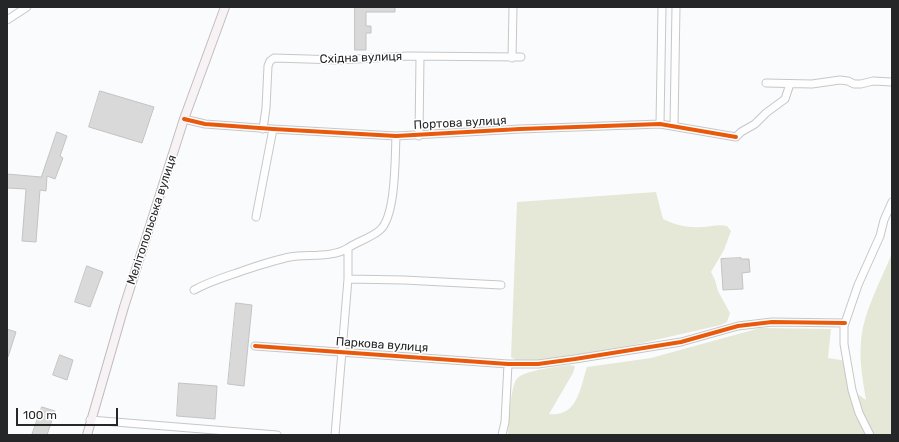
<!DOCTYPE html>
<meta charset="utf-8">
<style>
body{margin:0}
#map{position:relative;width:899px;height:442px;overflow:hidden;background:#fafbfc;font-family:Rubik,sans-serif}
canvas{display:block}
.frame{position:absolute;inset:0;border:8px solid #252627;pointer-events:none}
.scale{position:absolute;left:16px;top:408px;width:102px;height:18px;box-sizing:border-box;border:2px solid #252627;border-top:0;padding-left:5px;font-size:12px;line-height:14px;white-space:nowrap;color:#252627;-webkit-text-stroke:3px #fff;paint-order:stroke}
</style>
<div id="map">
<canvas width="899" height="442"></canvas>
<div class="frame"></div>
<div class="scale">100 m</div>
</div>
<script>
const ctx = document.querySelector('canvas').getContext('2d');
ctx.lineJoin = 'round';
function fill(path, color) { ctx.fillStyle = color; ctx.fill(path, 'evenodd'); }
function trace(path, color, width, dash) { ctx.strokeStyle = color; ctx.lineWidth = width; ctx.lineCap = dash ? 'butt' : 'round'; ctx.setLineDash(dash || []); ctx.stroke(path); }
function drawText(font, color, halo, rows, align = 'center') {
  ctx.font = font + ' Rubik,sans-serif'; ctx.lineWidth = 3; ctx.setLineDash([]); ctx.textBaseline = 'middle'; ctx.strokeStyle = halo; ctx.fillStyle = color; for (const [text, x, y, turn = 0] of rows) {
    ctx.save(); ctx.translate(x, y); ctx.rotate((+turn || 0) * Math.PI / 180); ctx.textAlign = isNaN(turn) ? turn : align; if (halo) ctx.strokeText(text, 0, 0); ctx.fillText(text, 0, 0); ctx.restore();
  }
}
fill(new Path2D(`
 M656,192L663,219C675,225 688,228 702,227C711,227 718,224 727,226L731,231L724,250L711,272L715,280L718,291L730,313L727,322L721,325L633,345L551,359L518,361L511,357L517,202Z
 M892,253V435H508C509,422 510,391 516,380C522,370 557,367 569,365L575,366L573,373L549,414C578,417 580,388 587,367L651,358L760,328L831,329L828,358L847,361L852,390L866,400C863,381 859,361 861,342C863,312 881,281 892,253Z`), '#e5e8d7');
const building = new Path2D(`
 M355,7H395V12H366V26H371V33H366V50H355Z
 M100,91L154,107L142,143L89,127Z
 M57,132L67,136L60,156L63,158L55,179L47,176L46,191L40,190L36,242L22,241L26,189L7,188V174L41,177Z
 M741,258V259H749L750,272L742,273L743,289L723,290L721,259Z
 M87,266L103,272L90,307L75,302Z
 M236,303L252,305L244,386L228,384Z
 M7,329L16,332L8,357L7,356Z
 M60,355L73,360L67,380L53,375Z
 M179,383L217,386L215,419L177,416Z
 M42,407L55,411L47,435H32Z`);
fill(building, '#d9d9d9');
trace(building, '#c3c3c3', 1);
const minor = new Path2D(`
 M7,20L27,7
 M512,58L513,7
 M766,83L812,84L840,80L848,81L854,84H861L873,81L892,82
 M184,119L205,124L273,129L396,136L520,129L660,124L736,137L741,132L755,124L766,113L785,99L790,84
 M660,124L662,7
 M674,126L676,7
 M263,129L266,108L268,66L270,61L274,58L339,60L408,56L521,57
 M419,136L420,57
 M256,217L273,129
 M348,279L404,280L501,285
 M194,290C210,281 228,276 245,270C260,265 275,260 290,257C307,254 333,258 348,248
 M255,346L508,364H538L575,359L681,342L738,326L772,322L845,323
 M90,420L277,435
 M335,435L348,279V248C358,241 371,238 380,230C396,216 395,158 396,136
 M502,435L505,422L508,364
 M870,435L859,413L852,390L844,344V326L858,285L880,236L884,220L892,202`);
const major = new Path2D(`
 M87,435L124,307L184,119L225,7`);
trace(minor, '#c6c7c8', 9);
trace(major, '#c6bcc0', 10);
trace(minor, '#fefeff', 7);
trace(major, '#f7f2f3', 8);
trace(new Path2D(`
 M184,119L205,124L273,129L396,136L520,129L660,124L736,137
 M255,346L508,364H538L575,359L681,342L738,326L772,322L845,323`), '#e8590c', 4);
drawText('12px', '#252627', '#fff', [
 ["Східна вулиця",361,58,-2],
 ["Портова вулиця",460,123,-3],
 ["Мелітопольська вулиця",152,220,-72],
 ["Паркова вулиця",382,345,4]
]);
</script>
